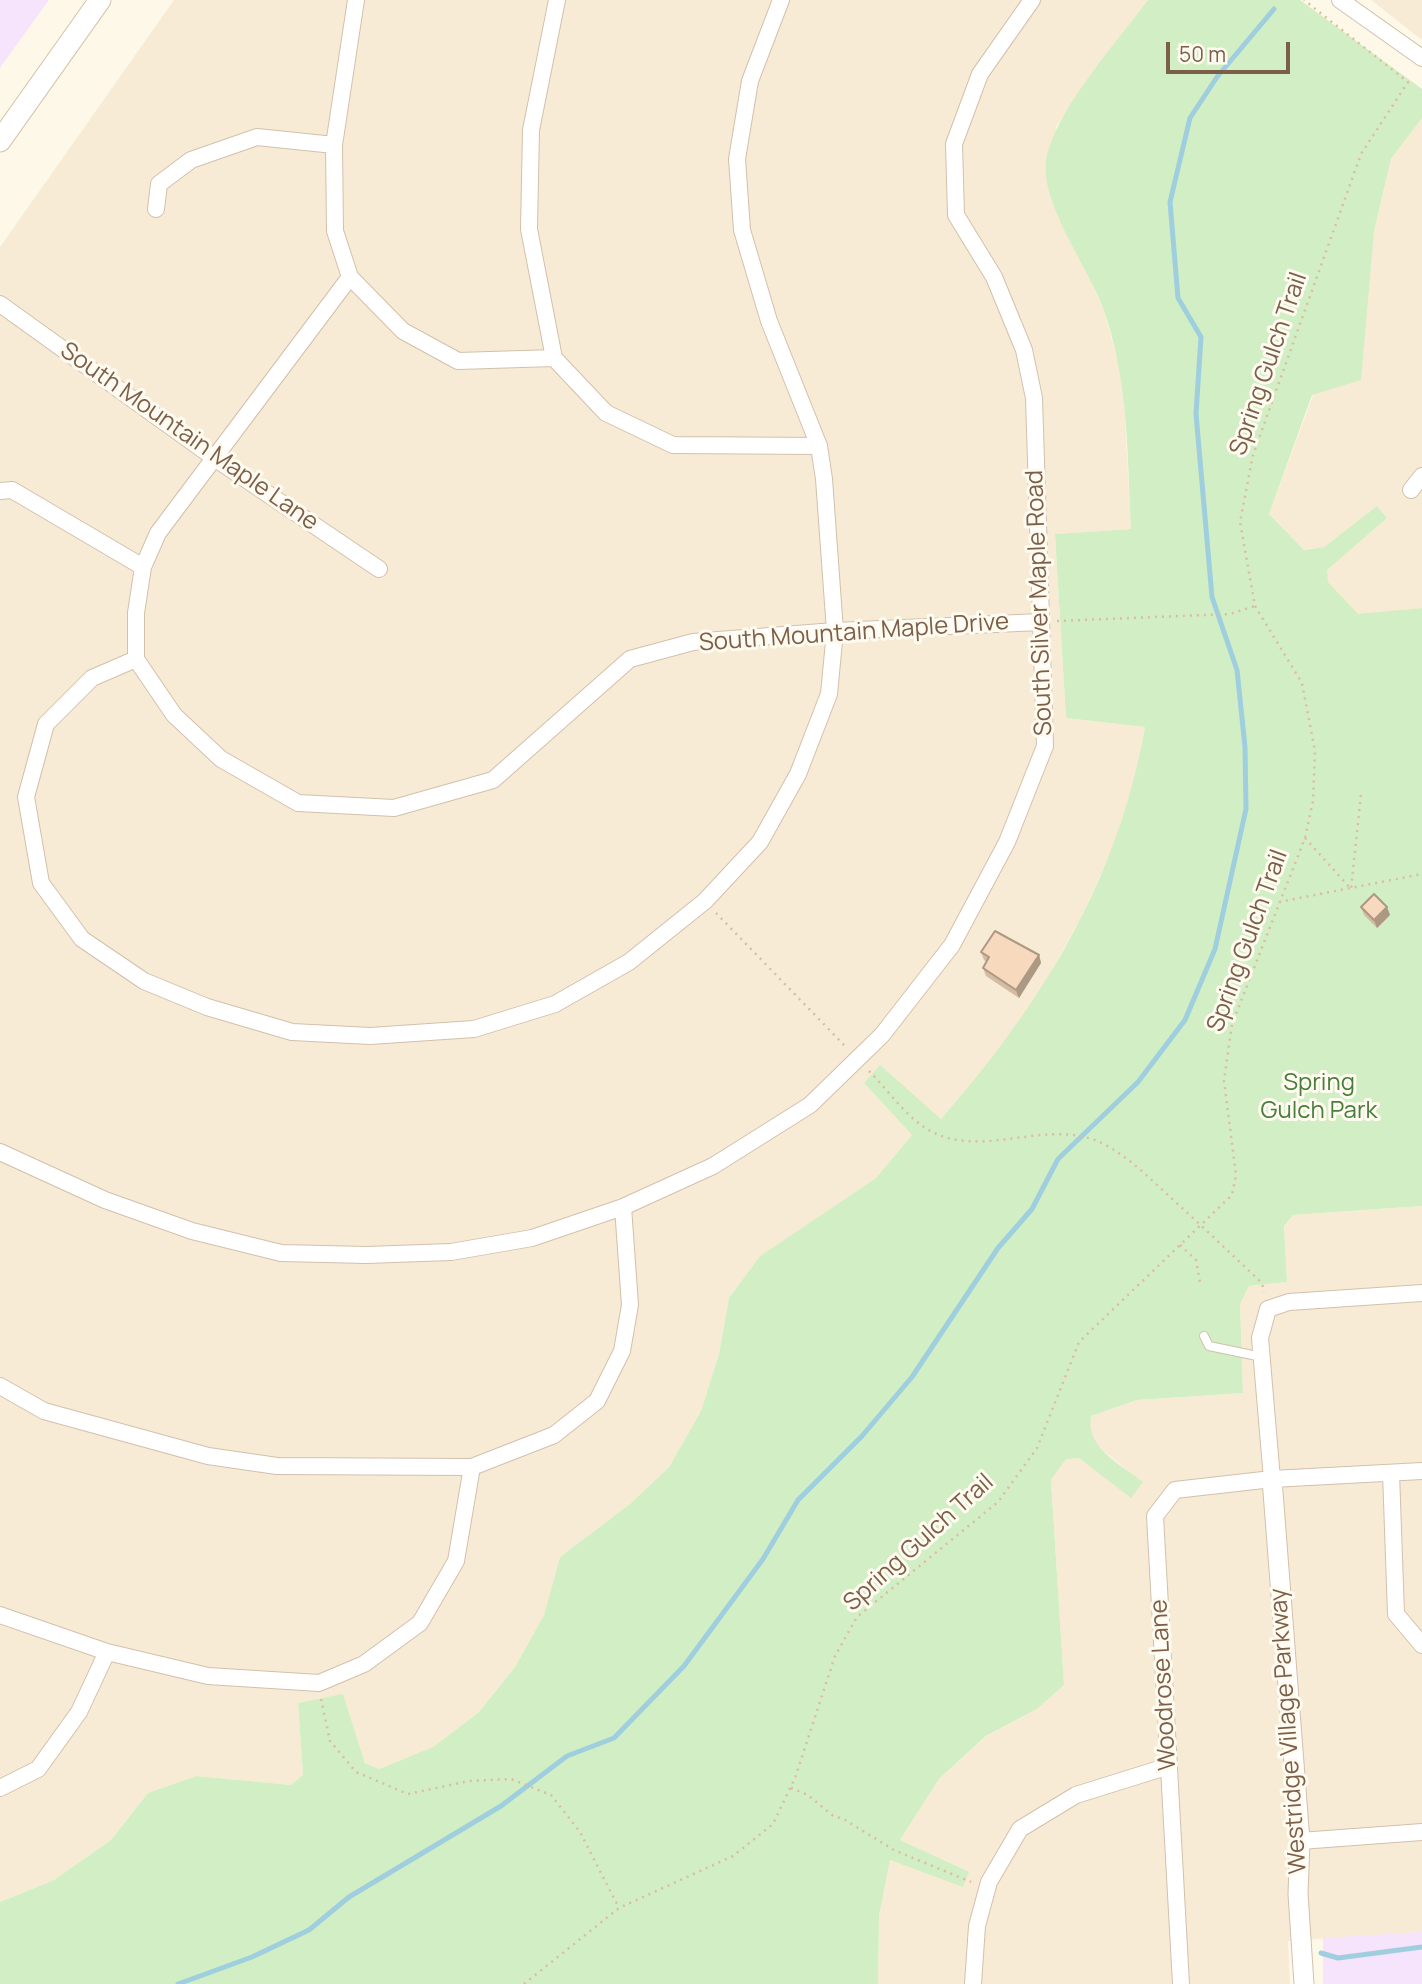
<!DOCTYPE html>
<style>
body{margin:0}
#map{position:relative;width:1422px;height:1984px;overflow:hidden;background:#fef8e8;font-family:Manrope,sans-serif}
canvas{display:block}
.scale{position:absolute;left:1166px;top:42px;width:124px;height:32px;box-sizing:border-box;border:4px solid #7c5f48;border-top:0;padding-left:9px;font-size:21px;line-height:24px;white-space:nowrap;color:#7c5f48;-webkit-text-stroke:5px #fffbf0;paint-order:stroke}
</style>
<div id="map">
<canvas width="1422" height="1984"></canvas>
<div class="scale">50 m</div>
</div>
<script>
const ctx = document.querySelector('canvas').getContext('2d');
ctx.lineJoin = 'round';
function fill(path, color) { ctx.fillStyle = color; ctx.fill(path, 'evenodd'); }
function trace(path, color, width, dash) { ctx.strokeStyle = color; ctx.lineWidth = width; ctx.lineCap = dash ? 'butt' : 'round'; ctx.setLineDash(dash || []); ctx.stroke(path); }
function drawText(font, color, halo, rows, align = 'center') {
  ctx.font = font + ' Manrope,sans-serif'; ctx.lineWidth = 6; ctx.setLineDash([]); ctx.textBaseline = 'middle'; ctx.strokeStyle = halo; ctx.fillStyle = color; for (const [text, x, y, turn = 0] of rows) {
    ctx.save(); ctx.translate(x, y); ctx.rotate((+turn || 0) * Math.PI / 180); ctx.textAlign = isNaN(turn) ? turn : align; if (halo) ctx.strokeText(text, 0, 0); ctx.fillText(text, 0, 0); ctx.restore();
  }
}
fill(new Path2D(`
 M174,0H1148L1056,127L1087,272L1103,308L1123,379L1131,529L1055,534L1066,718L1145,727L1136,778L1114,845L1082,916L1031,1007L983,1072L941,1119L880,1066L864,1083L912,1135L876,1178L760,1256L729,1298L719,1354L701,1411L669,1467L630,1504L560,1557L544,1615L515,1667L478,1713L433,1747L379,1769L365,1763L343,1695L298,1703L303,1775L291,1785L196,1776L148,1793L111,1840L54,1880L0,1902V247Z
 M1371,0H1422V40Z
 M1422,118V608L1358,615L1328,582L1326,570L1387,518L1377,506L1324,547L1304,550L1269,514L1374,231L1391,159Z
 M1422,1206V1932L1288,1941L1290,1984H878L879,1916L890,1860L963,1886L968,1873L900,1840L939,1779L987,1736L1037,1709L1064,1685L1051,1480L1066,1458H1079L1131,1497L1142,1482L1094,1443L1088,1429L1091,1416L1137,1400L1243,1393L1240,1304L1249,1286L1287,1282L1284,1226L1293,1215Z`), '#f7ebd5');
fill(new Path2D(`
 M0,0H49L0,68Z
 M1422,1932V1984H1323V1938Z`), '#f5e4fb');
fill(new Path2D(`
 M1148,0H1300L1422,89V118L1391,159L1374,231L1361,380L1312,395L1269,514L1304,550L1324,547L1377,506L1387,518L1327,570L1328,582L1358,614L1422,608V1206L1293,1215L1284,1226L1287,1282L1249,1286L1240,1304L1243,1393L1137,1400L1091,1416C1085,1448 1121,1464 1143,1482L1131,1498L1079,1458L1066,1459L1051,1480L1064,1685L1037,1709L986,1736L939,1779L900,1840L969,1872L963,1887L890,1860L879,1916L878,1984H0V1902L54,1880L111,1840L148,1793L196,1776L291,1785L303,1775L298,1703L343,1694L365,1763L379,1769L433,1747L478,1713L515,1667L544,1615L560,1557L630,1504L669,1467L701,1411L719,1354L729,1298L760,1256L876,1178L912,1135L864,1083L880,1065L941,1119C1041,1006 1119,878 1145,727L1066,718L1055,534L1131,529C1127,452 1129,381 1103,308C1088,266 1036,198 1047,155C1059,106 1117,42 1148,0Z`), '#d2eec4');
trace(new Path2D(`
 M1321,1953L1338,1958L1422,1947
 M178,1984L252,1957L309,1930L349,1897L501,1806L567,1756L614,1738L684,1666L763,1559L798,1500L862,1436L912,1377L998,1248L1032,1209L1058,1159L1138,1082L1185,1020L1215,949L1246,809L1245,747L1237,670L1212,597L1196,414L1201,337L1178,298L1170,202L1190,118L1217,77L1274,9`), '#9fcfde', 5);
const service = new Path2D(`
 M1204,1336L1209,1346L1262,1357`);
const minor = new Path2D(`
 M356,0L334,145L335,231L350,277L403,331L458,361L554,358
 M557,0L531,130L529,229L554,358L606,413L673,445L819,446
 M1340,0L1422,58
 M156,209L159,184L191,160L257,137L334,145
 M350,277L158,533L143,567L136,613V659L174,715L221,759L298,803L394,808L493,780L630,659L693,642L835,631L1041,622
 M0,304L213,457L379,569
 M1411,490L1422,476
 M0,491L12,490L143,567
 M136,659L92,678L46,724L26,797L41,883L82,939L144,981L207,1007L292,1032L370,1036L474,1029L555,1004L629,962L705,901L760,842L798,774L829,694L835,631L824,479L819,446L769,321L742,230L737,159L750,81L781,0
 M0,1152L105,1200L192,1231L281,1253L366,1255L451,1252L532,1238L623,1207L713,1166L810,1105L882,1035L952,945L1007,842L1045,746L1034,398L1024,350L994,277L956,215L954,144L980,74L1032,0
 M0,1386L44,1411L208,1456L277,1466L472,1467L554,1435L597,1401L622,1351L630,1305L623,1207
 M1391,1473L1396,1614L1422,1645
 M1272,1479L1260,1338L1268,1309L1289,1302L1422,1293
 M0,1615L107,1652L208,1676L319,1683L364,1664L420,1623L456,1561L472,1467
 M0,1788L38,1769L79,1712L107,1652
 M1300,1841L1422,1832
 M973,1984L977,1926L989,1882L1020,1829L1076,1795L1169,1766
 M1181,1984L1155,1516L1175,1490L1272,1479L1422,1471`);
const tertiary = new Path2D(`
 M1272,1479L1300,1841L1298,1894L1304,1984`);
const secondary = new Path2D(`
 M0,141L100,0`);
trace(service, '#d3c0ac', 10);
trace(minor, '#d3c0ac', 18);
trace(tertiary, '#d3c0ac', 21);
trace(secondary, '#d8c3ab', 23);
trace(new Path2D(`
 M1057,621L1230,614L1255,606
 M1305,838L1351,889L1361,794
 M1279,902L1422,874
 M716,913L845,1046
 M869,1071C886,1088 902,1111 921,1125C974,1164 1041,1118 1097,1141C1125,1153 1147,1176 1169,1196C1200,1224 1231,1254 1262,1283L1264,1292
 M1180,1245L1196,1260L1200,1282
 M321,1699L330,1741L356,1772L408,1794L469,1781L511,1779L551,1795L580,1832L619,1908
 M791,1788L808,1795L832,1815L845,1820L894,1850L971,1882
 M524,1984L619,1908L733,1856L773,1824L795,1778L835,1656L857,1617L998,1502L1037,1448L1079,1342L1232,1195L1236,1175L1224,1081L1232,1024L1305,838L1313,801L1315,751L1302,683L1255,606L1240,522L1253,455L1361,154L1408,82L1304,0`), '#ddbc9f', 2.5, [2, 5]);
trace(service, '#fff', 8);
trace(minor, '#fff', 16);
trace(tertiary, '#fff', 19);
trace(secondary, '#fff', 21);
fill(new Path2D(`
 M1361,907H1387L1390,915L1377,928L1364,915Z
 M981,952L1039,955L1041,963L1019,998L986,976L983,968L987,962L984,960Z`), '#d4bba3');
fill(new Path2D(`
 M1387,907L1390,915L1377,928L1374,920Z
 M1039,955L1041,963L1019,998L1016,990Z`), '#ad9884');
const building = new Path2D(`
 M1374,894L1387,907L1374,920L1361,907Z
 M995,931L1039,955L1016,990L983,968L989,957L981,952Z`);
fill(building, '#f7d9bd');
trace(building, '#ad9884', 2);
drawText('24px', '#7c5f48', '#fffbf0', [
 ["Spring Gulch Trail",1269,364,-71],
 ["South Mountain Maple Lane",189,437,35],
 ["South Silver Maple Road",1040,603,-92],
 ["South Mountain Maple Drive",854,633,-4],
 ["Spring Gulch Trail",1248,941,-70],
 ["Spring Gulch Trail",919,1543,-42],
 ["Woodrose Lane",1164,1685,-93],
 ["Westridge Village Parkway",1289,1731,-94]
]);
drawText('24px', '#497d3c', '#fffbf0', [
 ["Spring",1319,1083],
 ["Gulch Park",1319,1111]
]);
</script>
